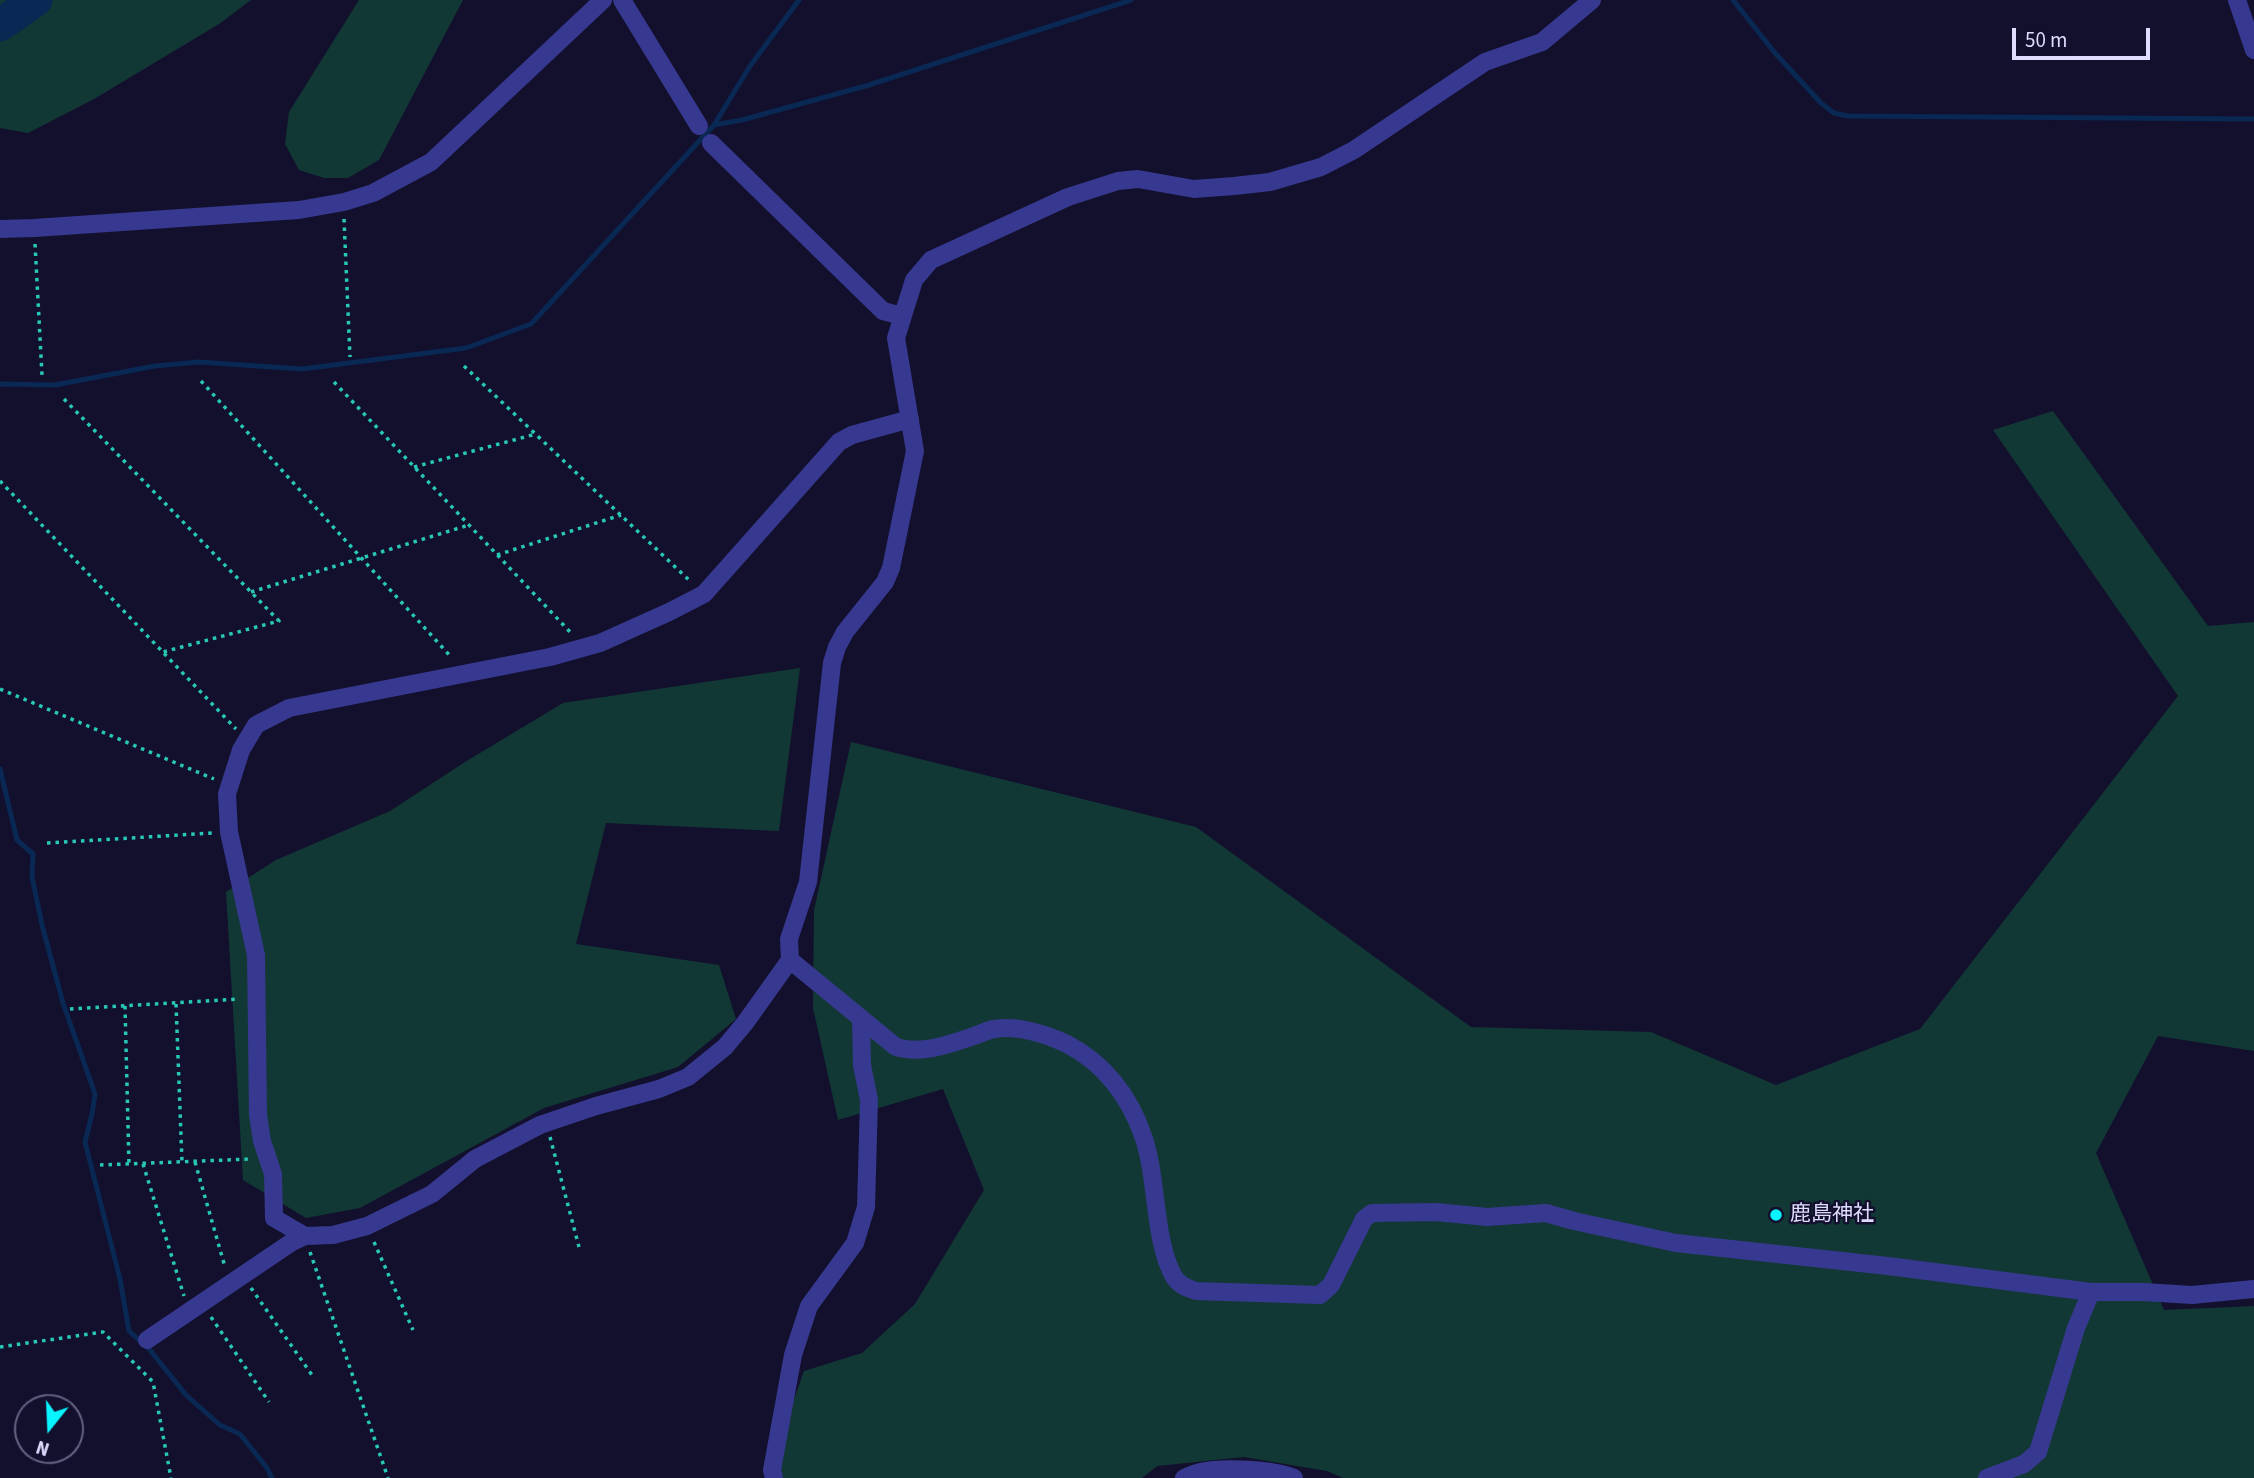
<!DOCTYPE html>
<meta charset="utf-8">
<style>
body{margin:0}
#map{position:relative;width:2254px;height:1478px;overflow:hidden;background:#13102e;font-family:"Source Sans 3",sans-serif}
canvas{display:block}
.north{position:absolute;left:14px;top:1394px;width:70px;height:70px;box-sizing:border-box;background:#13102e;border:2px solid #646282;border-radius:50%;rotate:198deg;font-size:19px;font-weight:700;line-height:28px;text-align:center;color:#dedcff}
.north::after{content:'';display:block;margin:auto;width:24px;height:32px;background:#08f4ff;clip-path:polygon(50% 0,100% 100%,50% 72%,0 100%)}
.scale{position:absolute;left:2012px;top:28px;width:138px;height:32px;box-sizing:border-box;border:4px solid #dedcff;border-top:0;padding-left:9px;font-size:21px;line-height:24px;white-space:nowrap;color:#dedcff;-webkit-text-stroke:5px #13102e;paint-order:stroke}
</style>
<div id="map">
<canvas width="2254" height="1478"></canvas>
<div class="north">N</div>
<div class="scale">50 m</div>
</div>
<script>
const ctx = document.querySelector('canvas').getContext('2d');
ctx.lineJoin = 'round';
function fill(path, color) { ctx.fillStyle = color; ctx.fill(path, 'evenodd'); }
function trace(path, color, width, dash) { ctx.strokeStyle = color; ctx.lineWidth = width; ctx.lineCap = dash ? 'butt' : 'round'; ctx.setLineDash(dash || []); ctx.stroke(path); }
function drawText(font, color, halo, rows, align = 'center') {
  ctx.font = font + ' "Source Sans 3","Noto Sans JP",sans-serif'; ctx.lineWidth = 5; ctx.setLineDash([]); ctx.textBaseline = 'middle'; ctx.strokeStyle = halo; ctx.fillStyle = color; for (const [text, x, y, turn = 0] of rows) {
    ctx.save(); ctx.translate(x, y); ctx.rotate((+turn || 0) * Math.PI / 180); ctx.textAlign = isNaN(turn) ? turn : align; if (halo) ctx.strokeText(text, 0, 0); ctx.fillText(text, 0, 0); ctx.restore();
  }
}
fill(new Path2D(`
 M0,0H251L219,24L94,99L28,133L0,128Z
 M359,0H463L379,160L348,178H324L299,170L285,144L289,112Z
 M2053,411L2208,626L2254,622V1051L2158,1036L2096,1153L2164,1310L2254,1306V1478H1343L1327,1471L1244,1457L1157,1466L1142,1478H766L804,1371L862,1353L915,1304L984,1190L943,1089L838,1120L813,1008L814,910L851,742L1196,827L1471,1027L1651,1032L1776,1085L1920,1029L2178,696L1993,430Z
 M800,668L779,831L606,823L576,944L719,965L736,1019L678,1067L544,1108L360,1208L306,1218L243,1180L226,892L276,860L390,811L465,762L563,703Z`), '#123835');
trace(new Path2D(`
 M1733,0L1775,53L1821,103L1834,113L1848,116L2254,119
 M714,125L742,120L869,85L1131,0
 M0,384L55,385L155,366L199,362L302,369L466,348L531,324L714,125L750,66L799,0
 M0,769L17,840L33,854L32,877L42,925L63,1003L95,1094L92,1114L85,1142L120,1279L129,1331L150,1350L186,1395L220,1425L240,1434L267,1468L272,1478`), '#092853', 5);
trace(new Path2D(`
 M0,25L36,0`), '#092853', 33);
trace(new Path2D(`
 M344,219L350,357
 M35,244L42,375
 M464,366L691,582
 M201,381L452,658
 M334,382L571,633
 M64,399L279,621L163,652
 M414,467L536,434
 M0,481L236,729
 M497,555L621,515
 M251,592L469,525
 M0,689L214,779
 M47,843L213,833
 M176,1004L182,1162
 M125,1006L129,1165
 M70,1009L239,999
 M550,1137L579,1247
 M195,1162L225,1267
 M143,1164L184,1296
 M100,1165L251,1159
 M374,1242L413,1330
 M310,1252L388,1478
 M251,1288L312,1375
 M211,1317L269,1402
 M0,1347L103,1332L153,1382L171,1478`), '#27c8b5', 3.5, [3.5, 5]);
trace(new Path2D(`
 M622,0L699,126
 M2237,0L2254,50
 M711,143L883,311L902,316
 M0,229L34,228L299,210L344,202L373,193L431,162L603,0
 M790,960L896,1047C922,1055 950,1044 974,1036C980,1034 988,1030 994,1029C1017,1025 1046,1034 1067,1044C1104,1063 1130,1097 1143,1136C1158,1177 1153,1240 1174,1277C1179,1285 1187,1288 1196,1291L1320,1295L1331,1285L1364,1219L1372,1213L1436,1212L1487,1217L1546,1213L1574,1221L1676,1243L1888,1266L2091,1292H2144L2192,1295L2254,1289
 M305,1236L274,1218L273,1174L262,1141L258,1115L256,955L229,832L227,794L241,750L256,725L289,708L550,657L600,643L669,612L704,594L839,442L852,435L910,419
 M147,1340L292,1242L305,1236L333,1235L367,1226L432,1194L475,1159L540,1125L596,1106L659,1089L688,1077L725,1047L745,1023L790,960L789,939L808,882L832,663L837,647L845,632L885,582L891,568L915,451L896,338L914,280L931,260L1068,197L1118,181L1138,179L1194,189L1234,186L1270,182L1321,167L1354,150L1485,62L1542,42L1592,0
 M774,1478L772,1470L793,1355L809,1306L855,1243L866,1207L869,1100L862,1065L861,1019
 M1184,1478C1189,1476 1195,1473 1200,1472C1223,1467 1273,1469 1294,1478
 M1987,1478L2024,1464L2038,1452L2076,1328L2091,1292`), '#373990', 18);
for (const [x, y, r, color] of [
 [1776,1215,7,"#08f4ff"]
]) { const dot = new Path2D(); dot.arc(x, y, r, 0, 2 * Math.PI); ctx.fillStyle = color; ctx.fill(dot); trace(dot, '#13102e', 2.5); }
drawText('21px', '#dedcff', '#13102e', [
 ["鹿島神社",1790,1215]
], 'left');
</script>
